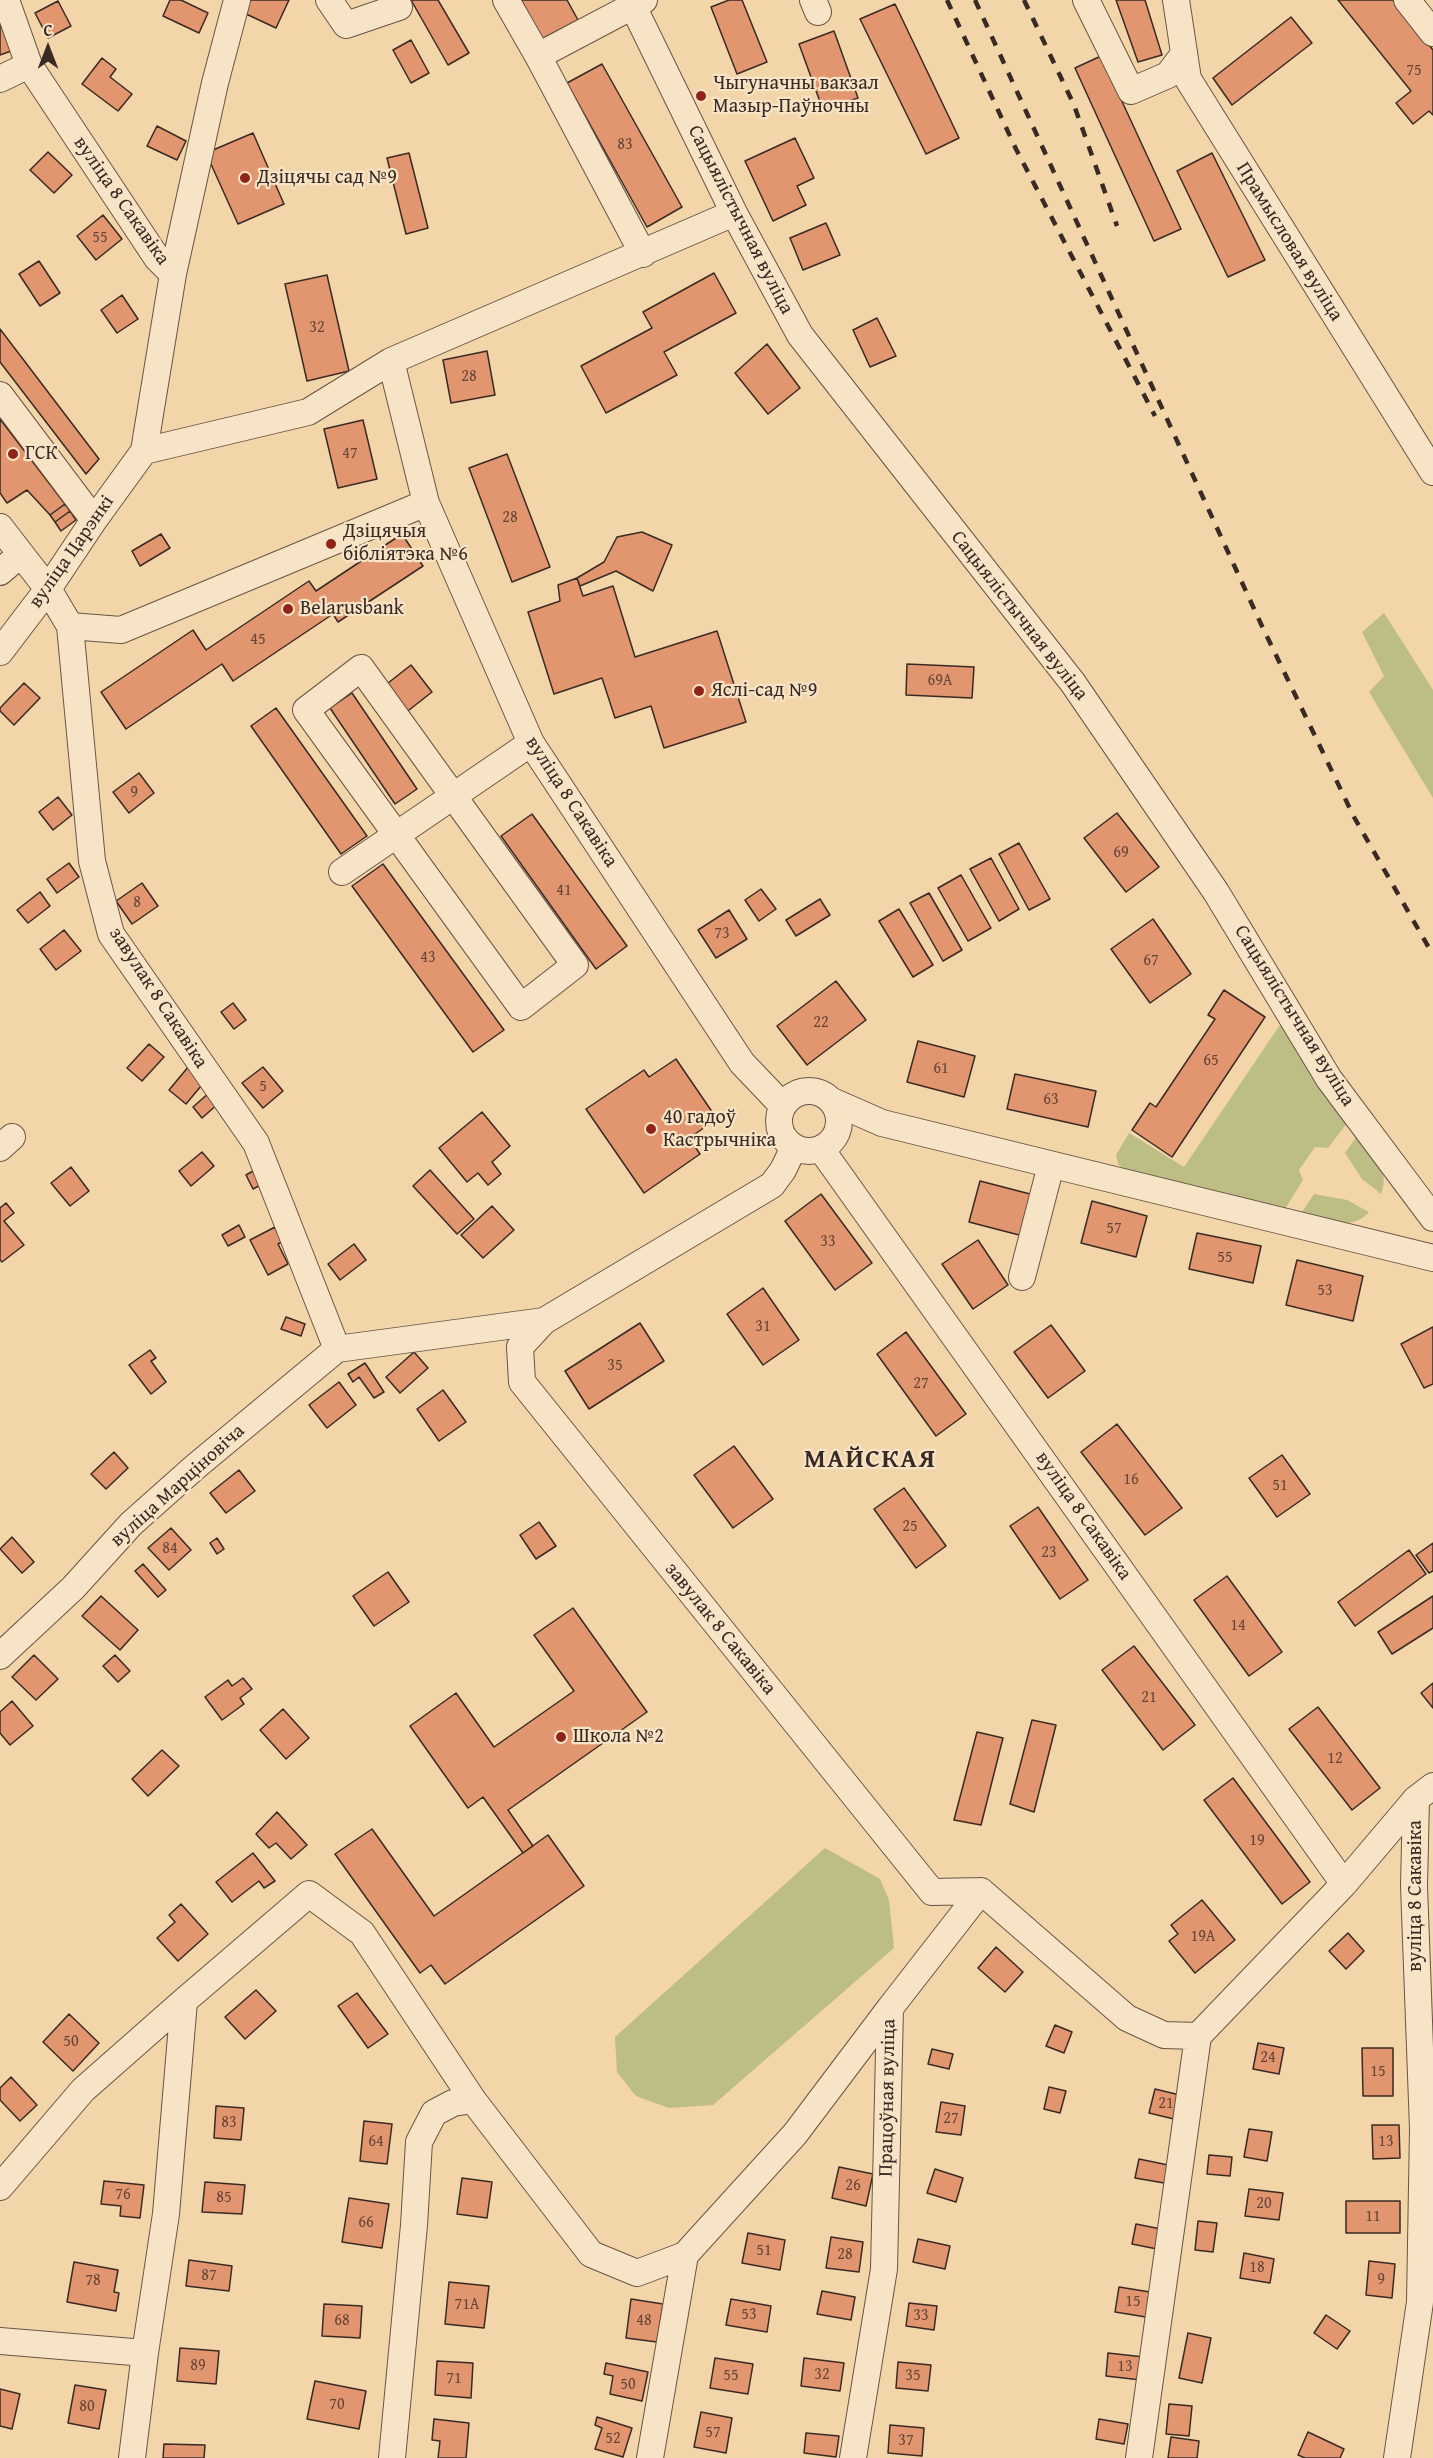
<!DOCTYPE html>
<meta charset="utf-8">
<style>
body{margin:0}
#map{position:relative;width:1433px;height:2458px;overflow:hidden;background:#f2d5a8;font-family:"Gentium Book Plus",serif}
canvas{display:block}
.north{position:absolute;left:18px;top:18px;width:60px;height:60px;-webkit-text-stroke:4px #f7e4c6;paint-order:stroke;rotate:0deg;font-size:16px;font-weight:700;line-height:24px;text-align:center;color:#3a2a24}
.north::after{content:'';display:block;margin:auto;width:21px;height:27px;background:#3a2a24;clip-path:polygon(50% 0,100% 100%,50% 72%,0 100%)}
</style>
<div id="map">
<canvas width="1433" height="2458"></canvas>
<div class="north">С</div>
</div>
<script>
const ctx = document.querySelector('canvas').getContext('2d');
ctx.lineJoin = 'round';
function fill(path, color) { ctx.fillStyle = color; ctx.fill(path, 'evenodd'); }
function trace(path, color, width, dash) { ctx.strokeStyle = color; ctx.lineWidth = width; ctx.lineCap = dash ? 'butt' : 'round'; ctx.setLineDash(dash || []); ctx.stroke(path); }
function drawText(font, color, halo, rows, align = 'center') {
  ctx.font = font + ' "Gentium Book Plus",serif'; ctx.lineWidth = 4.5; ctx.setLineDash([]); ctx.textBaseline = 'middle'; ctx.strokeStyle = halo; ctx.fillStyle = color; for (const [text, x, y, turn = 0] of rows) {
    ctx.save(); ctx.translate(x, y); ctx.rotate((+turn || 0) * Math.PI / 180); ctx.textAlign = isNaN(turn) ? turn : align; if (halo) ctx.strokeText(text, 0, 0); ctx.fillText(text, 0, 0); ctx.restore();
  }
}
fill(new Path2D(`
 M1384,613L1433,690V798L1369,692L1384,676L1362,632Z
 M1284,1019L1348,1122L1328,1148L1315,1147L1299,1170L1303,1180L1285,1209L1126,1171L1118,1164L1116,1155L1129,1133L1184,1167Z
 M1359,1133C1372,1152 1391,1170 1381,1194L1362,1179L1345,1153Z
 M1314,1194L1347,1200L1369,1212C1351,1233 1325,1218 1302,1212Z
 M825,1848L880,1879L889,1900L894,1948L713,2105L669,2108L636,2096L617,2072L615,2037Z`), '#bdbd86');
const building = new Path2D(`
 M170,0H181L208,13L199,33L163,16Z
 M250,0H289L276,28L244,13Z
 M411,0H438L469,53L448,65Z
 M521,0H567L578,20L542,39Z
 M729,0H742L767,62L737,74L711,7Z
 M1116,0H1145L1162,55L1138,62Z
 M1338,0H1393L1433,50V115L1429,111L1413,124L1396,103L1411,91Z
 M58,1L71,26L48,38L35,13Z
 M895,4L959,138L926,154L860,19Z
 M1291,17L1312,43L1232,105L1213,78Z
 M0,22L11,51L0,55Z
 M834,31L858,98L823,110L799,44Z
 M411,40L429,73L411,83L393,50Z
 M1101,56L1181,229L1154,241L1075,68Z
 M102,58L116,69L110,77L132,94L118,111L82,84Z
 M602,64L682,207L647,227L567,83Z
 M157,126L186,141L177,160L147,146Z
 M253,133L284,204L238,224L206,153Z
 M795,138L814,178L797,186L806,205L773,221L745,161Z
 M48,152L72,175L54,193L30,170Z
 M409,153L428,228L406,234L387,158Z
 M1212,153L1265,260L1228,277L1177,171Z
 M103,215L122,239L96,260L77,236Z
 M826,223L840,255L803,270L790,238Z
 M39,261L60,293L40,306L19,274Z
 M714,273L736,313L664,352L677,375L606,413L581,366L652,328L643,312Z
 M327,275L349,371L307,381L285,284Z
 M122,295L138,319L117,333L101,310Z
 M877,318L896,356L870,367L853,330Z
 M0,329L99,459L86,474L0,362Z
 M767,344L800,388L768,414L735,373Z
 M487,351L495,395L451,403L443,360Z
 M0,419L65,504L50,515L27,490L7,503L0,493Z
 M363,420L377,479L338,488L324,429Z
 M507,454L550,567L512,582L469,468Z
 M65,504L70,511L55,522L50,515Z
 M70,511L76,520L61,531L55,522Z
 M642,532L672,545L653,591L616,571L580,586L577,578L604,562L617,537Z
 M161,534L170,548L140,566L132,551Z
 M402,534L423,566L338,622L333,614L233,681L222,664L126,729L101,692L193,630L206,650L309,581L316,591Z
 M577,578L583,596L613,586L635,657L717,631L746,722L664,748L651,706L615,718L602,678L554,694L528,612L560,601L558,585Z
 M907,664L974,667L972,698L906,695Z
 M411,665L432,692L404,714L383,687Z
 M24,683L40,698L14,725L0,711V708Z
 M352,693L417,789L395,804L330,708Z
 M276,708L367,836L341,854L251,726Z
 M139,773L154,793L129,813L113,792Z
 M58,797L72,815L53,830L39,812Z
 M1117,813L1159,867L1126,892L1084,838Z
 M532,814L627,946L596,969L501,836Z
 M1019,843L1050,899L1029,910L999,854Z
 M991,858L1019,909L999,921L970,869Z
 M69,863L79,877L57,893L47,879Z
 M383,864L504,1030L473,1052L352,886Z
 M961,875L991,928L968,941L938,888Z
 M142,883L158,906L132,924L116,901Z
 M761,889L776,909L759,921L745,900Z
 M40,892L50,906L28,923L17,910Z
 M929,893L962,950L943,961L910,903Z
 M820,899L830,915L796,936L786,920Z
 M899,909L933,965L913,977L879,921Z
 M729,910L747,939L716,958L698,930Z
 M1153,919L1191,974L1150,1003L1111,949Z
 M64,930L81,951L56,970L40,949Z
 M836,981L866,1020L807,1065L777,1026Z
 M1224,990L1265,1017L1172,1157L1132,1130L1150,1103L1156,1107L1215,1019L1208,1015Z
 M233,1003L246,1020L234,1029L221,1012Z
 M918,1041L975,1056L964,1097L907,1082Z
 M149,1044L164,1057L142,1081L127,1068Z
 M676,1059L717,1119L689,1138L700,1154L644,1193L586,1109L644,1070L649,1077Z
 M189,1066L206,1080L186,1104L169,1090Z
 M263,1067L283,1091L263,1108L242,1083Z
 M1015,1074L1096,1091L1088,1127L1007,1109Z
 M210,1092L219,1103L202,1118L193,1107Z
 M482,1112L510,1146L492,1162L501,1174L488,1185L478,1173L467,1182L439,1148Z
 M202,1152L214,1166L191,1186L179,1171Z
 M71,1167L89,1191L70,1206L51,1183Z
 M260,1167L268,1181L253,1189L246,1175Z
 M430,1170L474,1219L457,1234L413,1186Z
 M980,1181L1034,1195L1023,1236L969,1222Z
 M821,1194L872,1263L835,1290L785,1221Z
 M1092,1201L1147,1216L1136,1257L1081,1243Z
 M6,1203L14,1213L4,1221L24,1245L2,1262L0,1260V1208Z
 M492,1206L514,1230L483,1258L461,1235Z
 M239,1225L245,1237L228,1246L222,1235Z
 M275,1227L282,1242L278,1244L288,1264L268,1275L250,1240Z
 M1197,1233L1261,1246L1253,1283L1189,1269Z
 M978,1240L1008,1285L973,1309L942,1264Z
 M354,1244L366,1260L340,1280L328,1264Z
 M1297,1260L1363,1276L1353,1321L1286,1305Z
 M763,1288L799,1340L763,1365L727,1314Z
 M286,1317L305,1324L301,1336L281,1329Z
 M640,1323L664,1361L589,1409L565,1371Z
 M1051,1325L1085,1371L1048,1398L1014,1352Z
 M1433,1327V1384L1424,1388L1401,1344Z
 M906,1332L966,1414L936,1436L877,1354Z
 M150,1350L156,1358L151,1361L166,1382L151,1394L129,1365Z
 M414,1352L428,1368L400,1393L386,1377Z
 M365,1363L384,1392L374,1398L359,1377L353,1382L348,1374Z
 M339,1382L356,1405L327,1428L309,1405Z
 M443,1390L466,1422L439,1441L417,1409Z
 M1117,1424L1182,1508L1145,1535L1081,1452Z
 M734,1446L773,1499L733,1528L694,1475Z
 M114,1452L128,1468L106,1489L91,1474Z
 M1282,1455L1310,1494L1277,1517L1249,1478Z
 M239,1470L255,1491L226,1513L210,1493Z
 M904,1488L946,1546L916,1568L874,1509Z
 M1038,1507L1088,1580L1060,1599L1010,1526Z
 M539,1522L556,1546L536,1559L520,1535Z
 M171,1528L191,1550L169,1570L148,1548Z
 M12,1537L34,1562L22,1573L0,1549Z
 M217,1538L224,1549L217,1554L210,1543Z
 M1433,1543V1571L1429,1573L1416,1555Z
 M1409,1550L1426,1574L1355,1626L1338,1602Z
 M143,1564L166,1590L158,1597L135,1571Z
 M388,1572L409,1602L374,1626L353,1596Z
 M1227,1576L1282,1652L1249,1676L1194,1600Z
 M101,1596L138,1630L120,1650L82,1616Z
 M1433,1596V1628L1392,1654L1378,1632Z
 M573,1608L647,1712L508,1810L533,1846L523,1853L483,1797L468,1808L410,1726L456,1693L494,1747L574,1691L534,1635Z
 M1134,1646L1195,1725L1163,1750L1102,1670Z
 M34,1655L58,1679L36,1700L12,1677Z
 M115,1655L130,1671L118,1682L103,1666Z
 M243,1678L252,1689L240,1698L244,1704L222,1720L205,1697L228,1680L232,1686Z
 M1433,1683V1708L1421,1693Z
 M12,1701L33,1726L10,1745L0,1733V1712Z
 M1318,1707L1380,1788L1352,1810L1289,1729Z
 M283,1709L309,1738L286,1759L260,1730Z
 M1032,1720L1056,1725L1034,1812L1010,1804Z
 M977,1732L1003,1738L981,1825L954,1820Z
 M162,1750L179,1766L148,1796L132,1779Z
 M1233,1778L1310,1882L1282,1904L1204,1800Z
 M277,1812L307,1845L291,1859L276,1843L269,1848L256,1834Z
 M372,1829L434,1916L548,1835L584,1886L445,1984L431,1965L420,1973L335,1854Z
 M253,1853L275,1881L264,1888L259,1881L232,1902L216,1882Z
 M1202,1900L1235,1940L1195,1973L1169,1941L1178,1934L1171,1925Z
 M181,1904L208,1934L178,1961L157,1938L175,1922L169,1915Z
 M1348,1933L1364,1951L1346,1969L1329,1951Z
 M996,1947L1023,1972L1005,1992L978,1968Z
 M256,1990L276,2011L245,2039L225,2017Z
 M357,1993L388,2034L368,2048L338,2006Z
 M69,2014L99,2043L73,2071L43,2042Z
 M1055,2025L1072,2032L1064,2053L1046,2046Z
 M1258,2043L1284,2048L1279,2074L1253,2069Z
 M1362,2048H1393V2096H1363Z
 M932,2049L953,2054L949,2069L928,2064Z
 M11,2077L37,2105L20,2121L0,2100V2088Z
 M1049,2087L1066,2091L1060,2113L1044,2109Z
 M1155,2089L1184,2096L1178,2120L1149,2113Z
 M941,2102L965,2106L961,2135L936,2132Z
 M216,2106L244,2108L241,2140L214,2138Z
 M364,2121L392,2124L387,2164L360,2161Z
 M1372,2125H1399L1400,2158L1373,2159Z
 M1249,2129L1272,2132L1267,2161L1244,2157Z
 M1209,2155L1232,2157L1230,2176L1207,2174Z
 M1139,2159L1173,2166L1170,2184L1135,2178Z
 M839,2167L873,2174L866,2206L832,2198Z
 M935,2169L963,2178L956,2202L927,2193Z
 M462,2178L492,2182L487,2218L457,2214Z
 M104,2181L144,2185L140,2218L120,2216L121,2206L101,2204Z
 M205,2182L245,2185L242,2214L202,2212Z
 M1249,2189L1283,2193L1279,2220L1245,2216Z
 M349,2198L389,2204L382,2248L342,2242Z
 M1346,2201H1400V2233H1346Z
 M1198,2221L1217,2223L1213,2252L1195,2250Z
 M1136,2224L1161,2229L1157,2249L1132,2244Z
 M748,2233L785,2240L780,2270L742,2263Z
 M831,2237L863,2242L859,2272L826,2268Z
 M918,2239L950,2246L945,2269L913,2262Z
 M1244,2253L1274,2259L1270,2283L1240,2278Z
 M189,2260L232,2266L229,2291L186,2286Z
 M1369,2261L1395,2264L1392,2298L1366,2295Z
 M74,2262L118,2270L114,2292L119,2293L116,2311L67,2302Z
 M449,2282L489,2286L484,2328L445,2324Z
 M1119,2287L1150,2292L1146,2317L1115,2312Z
 M822,2291L855,2297L851,2320L817,2314Z
 M631,2299L663,2304L657,2342L626,2338Z
 M731,2299L771,2306L767,2332L726,2325Z
 M909,2303L937,2306L934,2330L906,2326Z
 M324,2304L362,2306L360,2338L322,2336Z
 M1326,2315L1350,2331L1337,2349L1314,2333Z
 M1188,2333L1211,2338L1202,2383L1179,2378Z
 M180,2348L219,2351L216,2384L177,2381Z
 M1108,2353L1144,2357L1141,2380L1106,2376Z
 M715,2358L753,2364L748,2394L710,2388Z
 M804,2358L844,2363L840,2391L801,2386Z
 M437,2361L473,2363L471,2398L435,2395Z
 M898,2362L931,2365L928,2391L896,2388Z
 M606,2363L648,2372L642,2401L610,2394L613,2376L604,2374Z
 M315,2381L366,2391L359,2429L307,2419Z
 M75,2385L106,2390L99,2429L68,2423Z
 M0,2389L20,2394L12,2429L0,2426Z
 M1169,2404L1192,2406L1189,2436L1166,2434Z
 M701,2412L732,2418L726,2453L694,2447Z
 M597,2417L632,2428L623,2457L595,2449L602,2428L595,2425Z
 M434,2419L469,2423L466,2458H438L440,2441L432,2440Z
 M1099,2419L1128,2424L1124,2444L1096,2439Z
 M890,2425L924,2428L922,2456L888,2453Z
 M1308,2432L1344,2449L1340,2458H1305L1298,2455Z
 M806,2433L839,2436L836,2457L804,2453Z
 M1171,2437L1199,2441L1197,2458H1168Z
 M164,2444L205,2445L204,2458H163Z`);
fill(building, '#e2966f');
trace(building, '#3a2a24', 1.5);
const minor = new Path2D(`
 M329,0L346,25L399,7
 M506,0L538,56L644,0
 M630,0L734,213L800,335L1073,683L1216,892L1329,1079L1433,1218
 M813,0L818,12
 M1086,0L1131,91L1168,75L1184,54
 M1176,0L1188,79L1433,472
 M1407,0L1433,33
 M538,56L643,254
 M0,79L29,65
 M173,274L215,83L237,0
 M391,361L426,503L531,743L742,1063L783,1106
 M0,395L94,520
 M144,451L308,412L391,361L734,213
 M0,527L48,589L70,626L92,861L111,934L256,1143L337,1349
 M0,572L21,554
 M70,626L121,630L426,503
 M0,652L48,589L94,520L144,451L173,274L157,258L29,65L6,0
 M361,668L575,965L521,1007L306,710Z
 M342,872L531,743
 M779 1121a30 30 0 1 1 60 0a30 30 0 1 1-60 0Z
 M832,1101L882,1123L1433,1258
 M0,1148L12,1137
 M821,1149L1344,1884
 M1022,1277L1051,1165
 M544,1321L520,1347L522,1382L932,1892L981,1891
 M337,1349L544,1321L772,1185L783,1170L794,1147
 M0,1656L73,1588L131,1524L195,1467L337,1349
 M0,2187L83,2090L184,2001L309,1894L362,1933L473,2100L591,2254L637,2273L685,2255L795,2134L890,2008
 M0,2341L145,2353
 M132,2458L145,2353L166,2214L184,2001
 M392,2458L414,2225L419,2142L434,2113L453,2103L473,2100
 M650,2458L685,2255
 M853,2458L884,2269L890,2008L981,1891L1127,2018L1164,2035L1198,2036
 M1139,2458L1198,2036L1344,1884L1416,1799L1433,1786
 M1397,2458L1420,2302L1423,2129L1414,1886L1416,1799`);
trace(minor, '#685545', 28);
trace(minor, '#f7e4c6', 26);
trace(new Path2D(`
 M947,0L1016,149L1155,416
 M975,0L1261,624L1354,817L1433,955
 M1024,0L1074,105L1117,226`), '#3a2a24', 4.5, [10, 10]);
for (const [x, y, r, color] of [
 [701,96,6,"#8f2418"],
 [245,178,6,"#8f2418"],
 [13,454,6,"#8f2418"],
 [331,544,6,"#8f2418"],
 [288,609,6,"#8f2418"],
 [699,691,6,"#8f2418"],
 [651,1129,6,"#8f2418"],
 [561,1737,6,"#8f2418"]
]) { const dot = new Path2D(); dot.arc(x, y, r, 0, 2 * Math.PI); ctx.fillStyle = color; ctx.fill(dot); trace(dot, '#f7e4c6', 2); }
drawText('16px', '#644537', null, [
 ["75",1414,71],
 ["83",625,145],
 ["55",100,238],
 ["32",317,328],
 ["28",469,377],
 ["47",350,454],
 ["28",510,518],
 ["45",258,640],
 ["69А",940,681],
 ["9",134,793],
 ["69",1121,853],
 ["41",564,891],
 ["8",137,903],
 ["73",722,934],
 ["43",428,958],
 ["67",1151,961],
 ["22",821,1023],
 ["65",1211,1061],
 ["61",941,1069],
 ["5",263,1087],
 ["63",1051,1100],
 ["57",1114,1229],
 ["33",828,1242],
 ["55",1225,1258],
 ["53",1325,1291],
 ["31",763,1327],
 ["35",615,1366],
 ["27",921,1384],
 ["16",1131,1480],
 ["51",1280,1486],
 ["25",910,1527],
 ["84",170,1549],
 ["23",1049,1553],
 ["14",1238,1626],
 ["21",1149,1698],
 ["12",1335,1759],
 ["19",1257,1841],
 ["19А",1203,1937],
 ["50",71,2042],
 ["24",1268,2058],
 ["15",1378,2072],
 ["21",1166,2104],
 ["27",951,2119],
 ["83",229,2123],
 ["64",376,2142],
 ["13",1386,2142],
 ["26",853,2186],
 ["76",123,2195],
 ["85",224,2198],
 ["20",1264,2204],
 ["11",1373,2217],
 ["66",366,2223],
 ["51",764,2251],
 ["28",845,2255],
 ["18",1257,2268],
 ["87",209,2276],
 ["9",1381,2280],
 ["78",93,2281],
 ["15",1133,2302],
 ["71А",467,2305],
 ["53",749,2315],
 ["33",921,2316],
 ["68",342,2321],
 ["48",644,2321],
 ["89",198,2366],
 ["13",1125,2367],
 ["32",822,2375],
 ["55",731,2376],
 ["35",913,2376],
 ["71",454,2379],
 ["50",628,2385],
 ["70",337,2405],
 ["80",87,2407],
 ["57",713,2433],
 ["52",613,2439],
 ["37",906,2441]
]);
drawText('20px', '#3a2a24', '#f7e4c6', [
 ["Чыгуначны вакзал",713,84],
 ["Мазыр-Паўночны",713,107],
 ["Дзіцячы сад №9",257,178],
 ["ГСК",25,454],
 ["Дзіцячыя",343,532],
 ["бібліятэка №6",343,555],
 ["Belarusbank",300,609],
 ["Яслі-сад №9",711,691],
 ["40 гадоў",663,1118],
 ["Кастрычніка",663,1141],
 ["Школа №2",573,1737]
], 'left');
drawText('20px', '#3a2a24', '#f7e4c6', [
 ["вуліца 8 Сакавіка",121,201,55],
 ["Сацыялістычная вуліца",740,220,63],
 ["Прамысловая вуліца",1289,242,58],
 ["вуліца Царэнкі",72,552,-55],
 ["Сацыялістычная вуліца",1019,616,52],
 ["вуліца 8 Сакавіка",571,802,57],
 ["завулак 8 Сакавіка",158,998,57],
 ["Сацыялістычная вуліца",1294,1016,58],
 ["вуліца Марціновіча",178,1486,-42],
 ["вуліца 8 Сакавіка",1083,1516,55],
 ["завулак 8 Сакавіка",720,1629,51],
 ["вуліца 8 Сакавіка",1416,1896,-90],
 ["Працоўная вуліца",888,2098,-89]
]);
ctx.letterSpacing = '1.5px';
drawText('bold 26px', '#3a2a24', '#f7e4c6', [
 ["МАЙСКАЯ",870,1460]
]);
ctx.letterSpacing = '0px';
</script>
